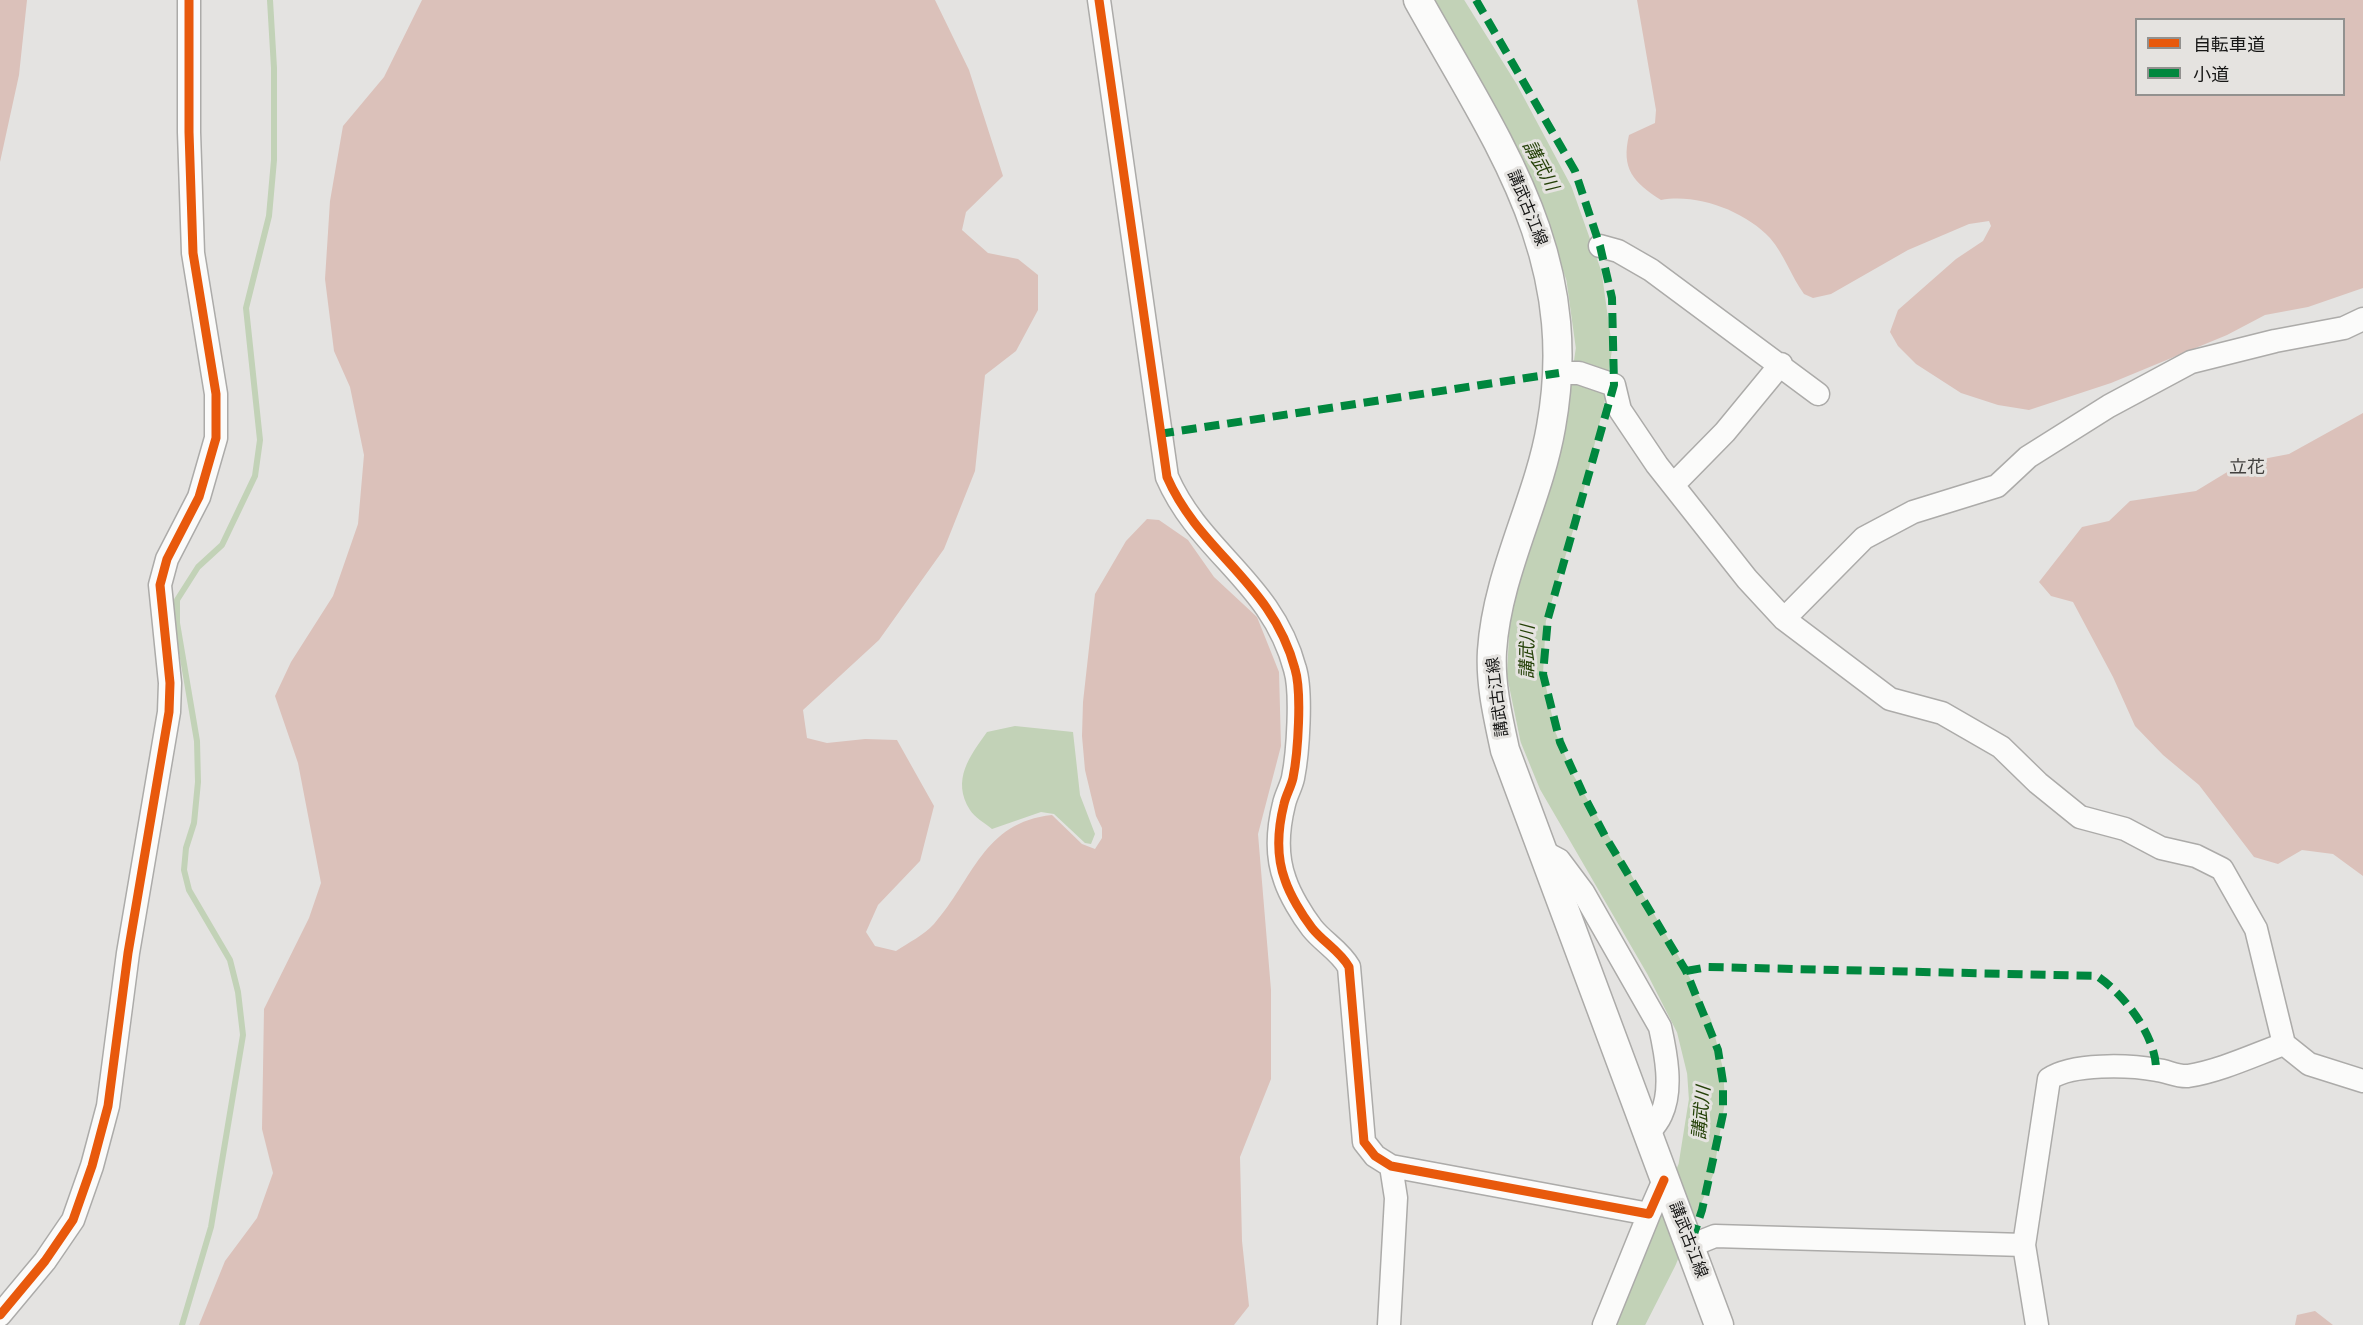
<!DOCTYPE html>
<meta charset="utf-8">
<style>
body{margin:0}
#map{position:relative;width:2363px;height:1325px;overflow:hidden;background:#e4e3e1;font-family:Lora,"Noto Sans JP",serif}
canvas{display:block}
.legend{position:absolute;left:2135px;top:18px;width:210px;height:78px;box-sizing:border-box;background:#e5e3e0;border:2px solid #92918f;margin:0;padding:8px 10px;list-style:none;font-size:18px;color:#161615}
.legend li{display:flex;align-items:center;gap:12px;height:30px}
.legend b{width:30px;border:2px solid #92918f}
</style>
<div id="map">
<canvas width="2363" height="1325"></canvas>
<ul class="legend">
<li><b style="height:8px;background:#e8590c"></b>自転車道</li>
<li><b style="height:8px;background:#00873e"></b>小道</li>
</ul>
</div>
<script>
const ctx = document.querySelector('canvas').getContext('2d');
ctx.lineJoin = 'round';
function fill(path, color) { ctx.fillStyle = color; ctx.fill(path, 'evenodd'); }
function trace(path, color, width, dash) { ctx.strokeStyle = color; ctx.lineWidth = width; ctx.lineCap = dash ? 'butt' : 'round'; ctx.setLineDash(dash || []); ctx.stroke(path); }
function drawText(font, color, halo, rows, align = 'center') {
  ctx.font = font + ' Lora,"Noto Sans JP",serif'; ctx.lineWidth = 6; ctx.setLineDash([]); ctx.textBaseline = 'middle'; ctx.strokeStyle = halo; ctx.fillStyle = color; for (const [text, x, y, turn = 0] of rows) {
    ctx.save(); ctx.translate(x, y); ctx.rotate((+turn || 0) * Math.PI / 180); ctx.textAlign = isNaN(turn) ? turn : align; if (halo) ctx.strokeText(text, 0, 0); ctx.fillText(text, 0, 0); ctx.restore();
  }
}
fill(new Path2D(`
 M0,0H27L19,75L0,162Z
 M422,0H935L969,70L1003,176L966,212L962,230L988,253L1018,259L1038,275V310L1016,351L985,375L975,471L944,549L879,640L803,710L807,738L827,743L865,739L897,740L934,806L920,861L878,905L866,932L875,946L896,951C908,943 924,935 934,924C973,880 983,822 1052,815L1082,844L1095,849L1102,838V828L1096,816L1085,770L1082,736L1083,702L1095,594L1126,541L1147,519L1159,520L1188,540L1214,577L1257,617L1279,672L1281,746L1258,834L1271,990V1079L1240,1157L1242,1241L1249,1306L1234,1325H199L225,1261L257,1218L273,1173L262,1129L264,1009L309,918L321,883L298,763L275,696L291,662L333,596L358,524L364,455L350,387L334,351L325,279L330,201L343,126L384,77Z
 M1637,0H2363V288L2308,307L2265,315L2227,335L2111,383L2029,410L1998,405L1961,393L1916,364L1898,346L1890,332L1898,310L1956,259L1983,241L1991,226L1989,221L1969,224L1908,250L1831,294L1813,298L1804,294C1791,276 1784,254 1770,238C1745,211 1697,193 1661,200C1633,182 1621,169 1629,135L1655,123L1656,110ZM2136,20H2344V94H2136Z
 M2363,413V876L2333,854L2302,850L2278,864L2254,857L2199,785L2163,755L2135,726L2113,677L2073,602L2051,596L2039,582L2082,527L2109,521L2130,501L2196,491L2242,463L2289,454Z
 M2315,1311L2333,1325H2295L2297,1315Z`), '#dbc1ba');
fill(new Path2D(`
 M1015,726L1073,732L1080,795L1095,834L1091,844L1085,843L1054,814L1041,812L992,829C985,823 974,817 970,810C951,780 970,756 987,732Z`), '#c2d2b7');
trace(new Path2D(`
 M182,1325L211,1227L243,1035L238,992L230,960L189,890L184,870L186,848L194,823L198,782L197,741L177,623V600L198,567L222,545L255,476L260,440L246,308L269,216L274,160V68L270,0`), '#c2d2b7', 6);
trace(new Path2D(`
 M1443,0L1501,93L1555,194L1584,276L1594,348L1587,398L1561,508L1528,618L1525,674L1538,737L1556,781L1664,967L1694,1026L1705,1071L1707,1100L1696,1169L1659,1258L1625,1325`), '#c2d2b7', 36);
const minor = new Path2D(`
 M1099,0L1167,477C1200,553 1272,582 1295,669C1302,692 1298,753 1293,778C1291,787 1286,795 1284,804C1278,828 1276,856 1285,880C1290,895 1302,915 1312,928C1323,942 1340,951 1349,967L1364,1142L1375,1156L1391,1166L1649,1214L1664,1180
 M1600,246L1618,251L1651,270L1818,394
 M1559,373H1579L1614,385L1620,410L1657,465L1747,579L1784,619L1890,699L1942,713L2001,747L2038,783L2080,817L2125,829L2161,848L2196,856L2222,869L2256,929L2284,1044L2309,1064L2363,1081
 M1673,485L1725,432L1781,364
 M1784,619L1864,538L1913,512L1997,486L2028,457L2109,406L2191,362L2275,341L2344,328L2363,319
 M1540,850L1559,860L1583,892L1660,1027C1666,1054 1673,1090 1661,1115C1658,1122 1652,1129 1647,1135
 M1690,1246L1715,1236L2024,1245
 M0,1315L45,1261L73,1220L92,1166L108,1106L128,953L169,712L170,683L160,585L167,559L199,497L216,438V394L193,253L189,132V0
 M1389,1325L1396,1198L1391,1166
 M1604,1325L1649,1214
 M2037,1325L2024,1245L2049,1079C2072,1063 2129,1065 2157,1070C2167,1071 2178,1077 2188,1076C2220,1071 2254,1055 2284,1044`);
const major = new Path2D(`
 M1418,0C1497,142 1582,255 1551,427C1538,502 1497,573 1492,651C1490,684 1498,717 1505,750L1719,1325`);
trace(minor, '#acaba9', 25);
trace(major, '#acaba9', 31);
trace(minor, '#fbfbfa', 22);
trace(major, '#fbfbfa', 28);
trace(new Path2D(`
 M1476,0L1575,171L1600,246L1612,298L1614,385L1548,618L1543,674L1560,742L1585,798L1605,836L1686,971L1718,1050L1723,1082V1114L1702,1210L1690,1246
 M1159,434L1559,373
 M1686,971L1708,967L2097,976C2124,994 2156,1036 2156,1069`), '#00873e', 8, [15, 8]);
trace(new Path2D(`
 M1099,0L1167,477C1200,553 1272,582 1295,669C1302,692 1298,753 1293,778C1291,787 1286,795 1284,804C1278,828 1276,856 1285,880C1290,895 1302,915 1312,928C1323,942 1340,951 1349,967L1364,1142L1375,1156L1391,1166L1649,1214L1664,1180
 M0,1315L45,1261L73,1220L92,1166L108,1106L128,953L169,712L170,683L160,585L167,559L199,497L216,438V394L193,253L189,132V0`), '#e8590c', 9);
drawText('16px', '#161615', '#e5e3e0', [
 ["講武古江線",1527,208,68],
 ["講武古江線",1498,697,-97],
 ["講武古江線",1688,1240,69]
]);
drawText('italic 18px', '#254108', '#e5e3e0', [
 ["講武川",1540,166,62],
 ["講武川",1528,652,-89],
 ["講武川",1702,1113,-85]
]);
drawText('18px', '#42413f', '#e5e3e0', [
 ["立花",2247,468]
]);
</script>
